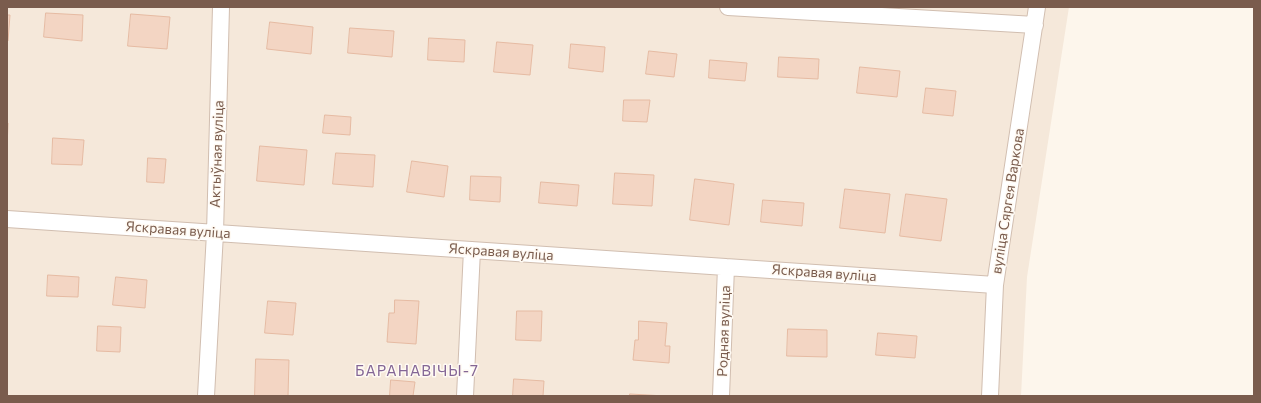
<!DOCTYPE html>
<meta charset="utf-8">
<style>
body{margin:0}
#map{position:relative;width:1261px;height:403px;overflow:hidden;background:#fdf6ec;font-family:Commissioner,sans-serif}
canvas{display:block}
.frame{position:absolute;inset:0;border:8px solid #7a5c4d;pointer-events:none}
</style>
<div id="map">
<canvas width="1261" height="403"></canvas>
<div class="frame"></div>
</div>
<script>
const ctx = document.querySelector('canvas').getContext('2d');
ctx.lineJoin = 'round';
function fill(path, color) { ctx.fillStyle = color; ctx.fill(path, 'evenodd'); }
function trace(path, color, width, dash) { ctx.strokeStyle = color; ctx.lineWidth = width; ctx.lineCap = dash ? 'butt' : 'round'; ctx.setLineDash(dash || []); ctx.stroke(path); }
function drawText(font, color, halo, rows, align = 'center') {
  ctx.font = font + ' Commissioner,sans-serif'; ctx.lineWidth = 3; ctx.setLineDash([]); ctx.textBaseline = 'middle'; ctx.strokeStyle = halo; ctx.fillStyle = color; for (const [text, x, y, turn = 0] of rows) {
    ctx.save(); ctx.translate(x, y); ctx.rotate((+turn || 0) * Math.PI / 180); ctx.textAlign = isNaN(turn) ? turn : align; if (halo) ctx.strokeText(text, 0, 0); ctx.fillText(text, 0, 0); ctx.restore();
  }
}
fill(new Path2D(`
 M7,7H1069L1027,277L1021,396H7Z`), '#f5e8da');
const building = new Path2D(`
 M46,13L83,15L82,41L44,37Z
 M131,14L170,17L167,49L128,46Z
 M7,15H10L8,41H7Z
 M270,22L313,27L311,54L267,49Z
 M350,28L394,31L392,57L348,53Z
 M429,38L465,40L464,62L428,60Z
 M497,42L533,45L530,75L494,72Z
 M571,44L605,47L603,72L569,68Z
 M649,51L677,54L674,77L646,74Z
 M779,57L819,59L818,79L778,77Z
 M710,60L747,63L745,81L709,78Z
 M860,67L900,71L897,97L857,93Z
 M926,88L956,91L953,116L923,113Z
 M624,100H650L647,122L623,121Z
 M325,115L351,117L350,135L323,133Z
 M7,123H8L7,148Z
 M53,138L84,140L82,165L52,164Z
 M260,146L307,150L304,185L257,181Z
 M336,153L375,155L373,187L333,184Z
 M148,158L166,159L164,183L147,182Z
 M412,161L448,166L444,197L407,192Z
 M615,173L654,175L652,206L613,204Z
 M471,176L501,177L500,202L470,200Z
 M695,179L734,184L729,225L690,220Z
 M541,182L579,185L577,206L539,203Z
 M845,189L890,194L885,233L840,228Z
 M906,194L947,199L941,241L900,236Z
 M763,200L804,203L802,226L761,222Z
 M48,275L79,277L78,297L47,296Z
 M116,277L147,280L145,308L113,305Z
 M395,300L419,301L416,344L387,342L389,313H394Z
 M268,301L296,303L293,335L265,333Z
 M517,311H542L541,341L516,340Z
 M639,321L667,323L665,346H670L669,363L633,360L635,340H638Z
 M98,326L121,327L120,352L97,351Z
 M788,329L827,330V357L787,356Z
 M878,333L917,336L915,358L876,355Z
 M256,359L289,360L288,396H255Z
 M514,379L544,381L543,396H513Z
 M391,380L415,382L413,396H390Z
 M630,394L665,396H630Z`);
fill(building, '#f3d5c3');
trace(building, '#e6bba3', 1);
const street = new Path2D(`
 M728,7L1035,25
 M7,219L995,285
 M206,396L215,233L221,7
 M465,396L472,250
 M721,396L726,267
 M990,396L995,285L1037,7`);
trace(street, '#d1beb0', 18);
trace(street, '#fff', 16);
drawText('14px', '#7a5c4d', '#fffaf3', [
 ["Актыўная вуліца",217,154,-88],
 ["вуліца Сяргея Варкова",1008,201,-81],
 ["Яскравая вуліца",178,230,4],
 ["Яскравая вуліца",501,252,4],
 ["Яскравая вуліца",824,273,4],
 ["Родная вуліца",724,331,-88]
]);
ctx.letterSpacing = '1px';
drawText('15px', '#846695', '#fffaf3', [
 ["БАРАНАВІЧЫ-7",417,371]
]);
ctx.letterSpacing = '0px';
</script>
